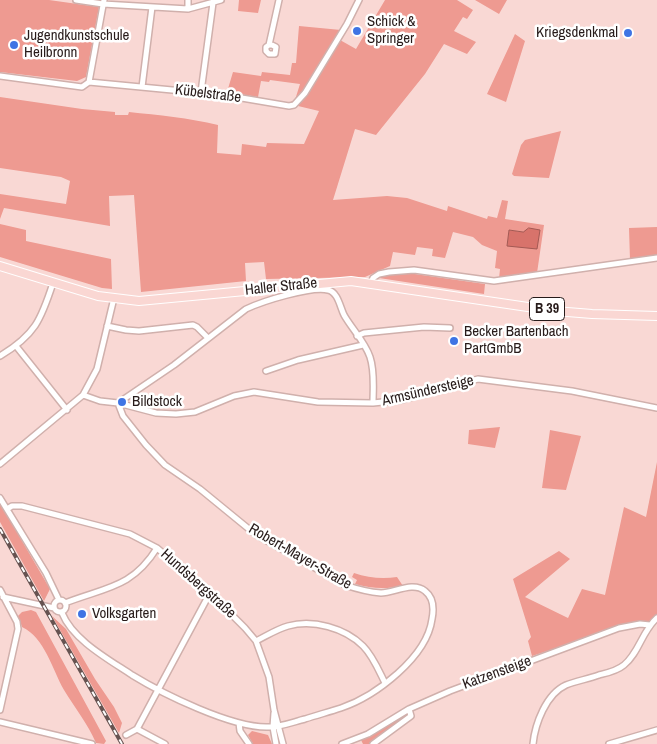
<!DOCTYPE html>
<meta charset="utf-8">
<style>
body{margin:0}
canvas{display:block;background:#f9d8d4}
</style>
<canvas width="657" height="744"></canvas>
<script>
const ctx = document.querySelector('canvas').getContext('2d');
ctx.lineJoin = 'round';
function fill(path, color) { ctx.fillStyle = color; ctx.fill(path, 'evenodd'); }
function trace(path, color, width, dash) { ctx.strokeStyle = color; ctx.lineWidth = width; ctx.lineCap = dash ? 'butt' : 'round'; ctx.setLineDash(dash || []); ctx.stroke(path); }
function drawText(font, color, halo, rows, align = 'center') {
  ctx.font = font + ' "Archivo Narrow",sans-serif'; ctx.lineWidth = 5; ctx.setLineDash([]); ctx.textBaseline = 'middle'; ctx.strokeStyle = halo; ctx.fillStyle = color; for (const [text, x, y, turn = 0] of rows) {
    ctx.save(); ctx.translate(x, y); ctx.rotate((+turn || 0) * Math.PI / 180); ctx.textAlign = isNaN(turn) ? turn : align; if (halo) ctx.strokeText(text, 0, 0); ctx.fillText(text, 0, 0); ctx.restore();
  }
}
fill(new Path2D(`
 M0,0H49L99,7L86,77L77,81L0,72Z
 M239,0H261L258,13L238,11Z
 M385,0H457L473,10L467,19L463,17L454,31L476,42L467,54L444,44L425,74L376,135L355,129L333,200L387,196L407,198L447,211L448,206L487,219L488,216L497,218L502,200L508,201L505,219L544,225L537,273L499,279L500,269L495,268L497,251L482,245L473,237L453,232L445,258L432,256L433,249L417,247L415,255L393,252L390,266L365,277L266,279L264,262L245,263L246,281L141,292L134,195L109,196L110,226L4,208L0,219V194L66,204L70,181L61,177L0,168V97L82,109L115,112V115H128L129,112C158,115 189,118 218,125L217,153L241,155L242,144L266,147L267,143L304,144L319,111L298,106L340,40L356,49ZM509,230L523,232L507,246Z
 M475,0H507L499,14Z
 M299,26L341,30L300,96L295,102L286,104L295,100L300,84L270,80L269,82L261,81L258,97L227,92L233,72L261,76L262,72L290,75L292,63H296Z
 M515,34L525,41L506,102L487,94Z
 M561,131L549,178L514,176L512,174L521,145L525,140Z
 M0,224L26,230V241L111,259L112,289L102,288L0,257Z
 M657,227V256L630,260L629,228Z
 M399,274H415L485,284L484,294L379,278L385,275Z
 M500,427L495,448L468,444L469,430Z
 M550,430L581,436L566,490L542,488Z
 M657,462V617L650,621L637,622L532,656L528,641L531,637L513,579L559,551L570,559L525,597L568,618L582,589L605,595L624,507L646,517Z
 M0,503L50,589L44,601L0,522Z
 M354,573C368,578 383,579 397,577L403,586C386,589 372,589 355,584L357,580L352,577Z
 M31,610L36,612L106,741L104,744L96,743C88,724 75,708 64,690C52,669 45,638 22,627L18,616L22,612Z
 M52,616L66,629L95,679L114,707L122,723L119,733Z
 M406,713L407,716L370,744H363L361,740Z
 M252,731L268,735L272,744H253L248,735Z`), '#ee9a91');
const water = new Path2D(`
 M529,228L540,230L537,249L507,246L509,230L523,232Z`);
fill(water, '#d8736b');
trace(water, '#a35953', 1);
const street = new Path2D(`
 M76,0L103,4L188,9L221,0
 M188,0V9
 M269,45H272L276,47L275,54H269L266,51V47L269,45L279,0
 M0,76L82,87L89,82L224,95L289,106L294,105L305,93L347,24L359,0
 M89,82L104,0
 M142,87L152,7
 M201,92L213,3
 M371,283L373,278L379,274L389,272L414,270L494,281L657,258
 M107,326L126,330L139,331L193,325L197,327L208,338
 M357,336L364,333L424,327L450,328
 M16,346L67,410
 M0,356C35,335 41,320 53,283
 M266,371L298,360L363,345
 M83,395L100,401L118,403L156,413L176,414L195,412L234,396L254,392L318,402L373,403L402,400L478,379L572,391L657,408
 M118,403L174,365L246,309C263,301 311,286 328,290C338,292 340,307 344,315C352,329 365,342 370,357C375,372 373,389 373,403
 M0,464L83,395L97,369L114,298
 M0,498L46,573L59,600
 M7,509L12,506H22L130,534L157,548L210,593L245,628L256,641L269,677L274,710L283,744
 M0,590L17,622L18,629L0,710
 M3,597L54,608
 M54 606a6 6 0 1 1 12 0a6 6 0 1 1-12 0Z
 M65,603C106,587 132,588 157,548
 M62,613C73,640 108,659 132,675C163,694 232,728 268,727C281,727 293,722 305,719C317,715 329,712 341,708C376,696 427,657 432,619C434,609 434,598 425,591C413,581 394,593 381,593C368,592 357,589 345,585L255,534L200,489L165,465L146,445L123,416L118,403
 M256,641C266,636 277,629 288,626C313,619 345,628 363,646C373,656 379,671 385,683
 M274,713L273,727L276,744
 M0,722L92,744
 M239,723L240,731L249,744
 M137,729L165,744
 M126,735L137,729L210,593
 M342,744L368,734L409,709L450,691L619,628L640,624L650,625
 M373,744L411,716L409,709
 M533,744C535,724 546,694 566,685C576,681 588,679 599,675C607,673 617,671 624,665C639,653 642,631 657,618
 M609,744L657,730`);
const primary = new Path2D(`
 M0,266L98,296L139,301L351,281L555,311L592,314L657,316`);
trace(street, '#d0b0ac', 8);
trace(primary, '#fff', 10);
trace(street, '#fff', 5);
trace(primary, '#fad7d3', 8);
const rail = new Path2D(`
 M0,529L122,744`);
trace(rail, '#665351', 4);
trace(rail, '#fff', 2, [5.5]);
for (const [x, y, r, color] of [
 [357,31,5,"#3f74e4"],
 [628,33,5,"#3f74e4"],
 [14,45,5,"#3f74e4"],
 [454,341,5,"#3f74e4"],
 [122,402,5,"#3f74e4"],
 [82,614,5,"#3f74e4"]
]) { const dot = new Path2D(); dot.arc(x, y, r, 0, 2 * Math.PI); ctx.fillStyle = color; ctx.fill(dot); trace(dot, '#fff', 2); }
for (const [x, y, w] of [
 [547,309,35]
]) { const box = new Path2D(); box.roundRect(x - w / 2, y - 11.5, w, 23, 4); ctx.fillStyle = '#fff'; ctx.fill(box); trace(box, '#271b1a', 1); }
drawText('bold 14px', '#271b1a', null, [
 ["B 39",547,309]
]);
drawText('15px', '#271b1a', '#fff', [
 ["Schick &",367,22],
 ["Springer",367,39],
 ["Kriegsdenkmal",618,33,"right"],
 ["Jugendkunstschule",24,36],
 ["Heilbronn",24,53],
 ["Becker Bartenbach",464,332],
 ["PartGmbB",464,349],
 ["Bildstock",132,402],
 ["Volksgarten",92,614]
], 'left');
drawText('15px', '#271b1a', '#fff', [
 ["Kübelstraße",208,94,7],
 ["Haller Straße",281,287,-6],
 ["Armsündersteige",428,391,-13],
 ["Robert-Mayer-Straße",300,557,30],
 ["Hundsbergstraße",198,584,42],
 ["Katzensteige",497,673,-20]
]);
</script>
